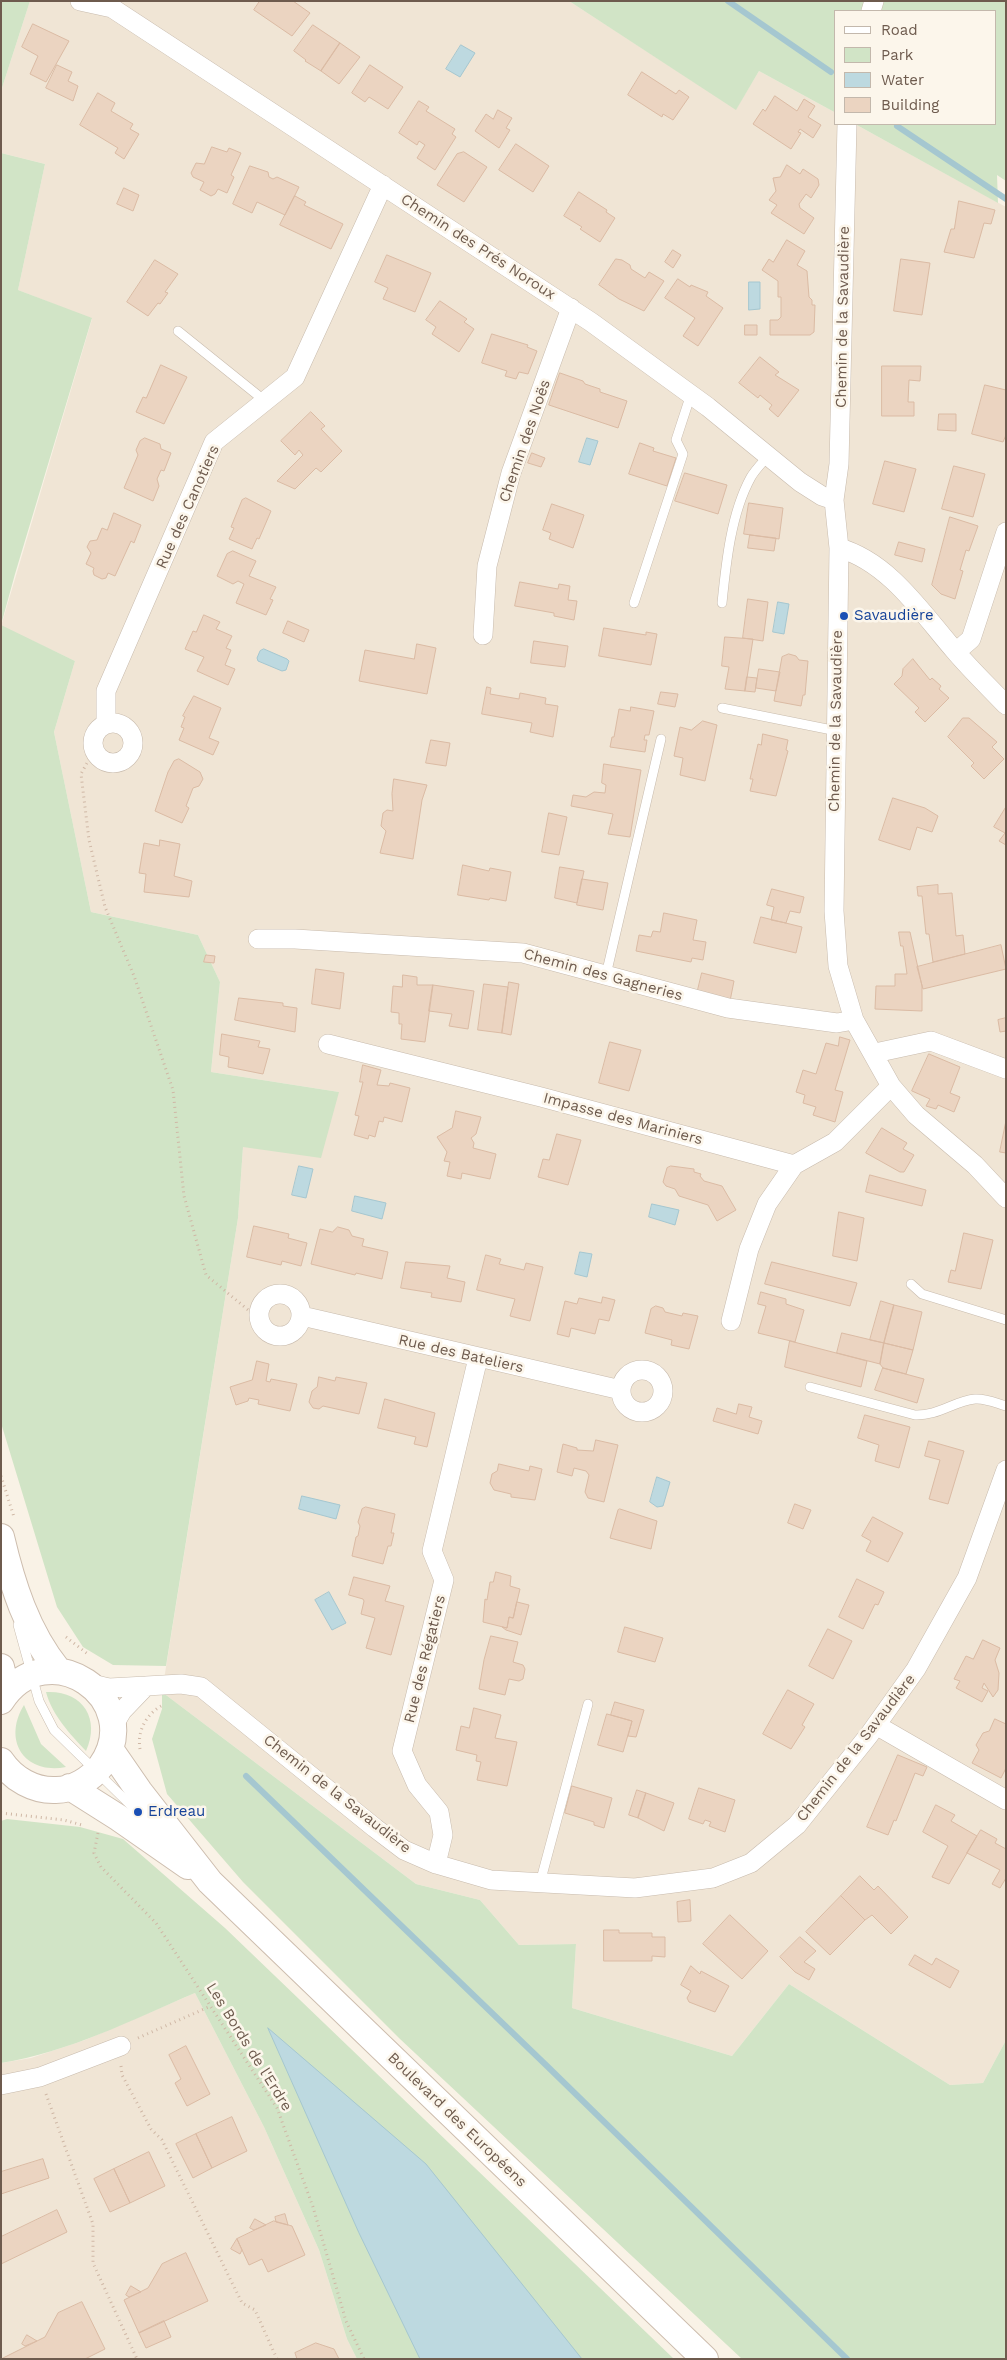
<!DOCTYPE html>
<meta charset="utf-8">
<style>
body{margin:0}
#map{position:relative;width:1007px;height:2360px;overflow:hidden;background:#f9f2e6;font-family:"Work Sans",sans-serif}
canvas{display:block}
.frame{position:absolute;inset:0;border:2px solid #6e5b4e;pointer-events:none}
.legend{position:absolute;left:834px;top:10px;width:162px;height:115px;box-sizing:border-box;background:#fcf6eb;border:1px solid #c3b8ac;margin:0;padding:6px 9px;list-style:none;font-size:15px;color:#6e5b4e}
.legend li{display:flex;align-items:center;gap:10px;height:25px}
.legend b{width:25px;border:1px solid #c3b8ac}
</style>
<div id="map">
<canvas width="1007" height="2360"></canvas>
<div class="frame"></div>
<ul class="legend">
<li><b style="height:6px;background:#fff"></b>Road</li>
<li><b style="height:14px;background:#d1e4c6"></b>Park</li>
<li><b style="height:14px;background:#bdd9e0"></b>Water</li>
<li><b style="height:14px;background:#ebd4c1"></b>Building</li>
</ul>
</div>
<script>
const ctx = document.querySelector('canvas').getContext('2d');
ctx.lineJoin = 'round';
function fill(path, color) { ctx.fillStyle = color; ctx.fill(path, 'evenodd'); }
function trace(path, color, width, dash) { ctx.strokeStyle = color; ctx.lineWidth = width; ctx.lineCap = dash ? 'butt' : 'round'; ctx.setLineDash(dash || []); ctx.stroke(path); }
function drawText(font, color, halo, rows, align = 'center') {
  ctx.font = font + ' "Work Sans",sans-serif'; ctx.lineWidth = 5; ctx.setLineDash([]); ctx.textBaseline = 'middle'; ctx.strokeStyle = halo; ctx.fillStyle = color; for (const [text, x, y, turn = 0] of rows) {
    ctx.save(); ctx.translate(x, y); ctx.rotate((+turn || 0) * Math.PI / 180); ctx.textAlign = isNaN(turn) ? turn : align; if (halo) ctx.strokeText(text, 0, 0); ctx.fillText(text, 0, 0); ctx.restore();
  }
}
fill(new Path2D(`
 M30,1H569L736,109L759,71L836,113V124H855L1006,207V2040L983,2083L950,2085L789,1984L732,2056L572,2008L576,1944L519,1945L480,1900L416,1884L162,1692L238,1218L243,1147L339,1092L211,1072L220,982L198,935L91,912L54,732L75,661L1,626L92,319L18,290L45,164L1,153V91Z
 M195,1993L264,2127L319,2250L347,2339L357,2359H1V2063L31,2058L85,2040Z`), '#f0e5d5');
fill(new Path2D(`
 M1,1H30L1,91Z
 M569,1H1006V181L997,175L998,203L855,124H996V11H836V113L759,71L736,110Z
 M1,153L45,164L18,290L92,318L15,574L1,625L75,661L54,732L91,912L198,935L220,982L211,1072L339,1092L321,1158L243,1147L238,1218L166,1666L113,1665L83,1647L57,1607L1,1423Z
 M46,1692C82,1690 101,1718 86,1751C70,1734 52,1715 46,1692Z
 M162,1692L416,1884L480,1900L519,1945L576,1944L572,2008L732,2056L789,1984L950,2085L983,2083L1006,2040V2359H742L400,2039L243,1882L167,1794L152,1739L162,1709Z
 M24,1705L41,1744L66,1767C25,1775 2,1741 24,1705Z
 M7,1819L80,1827L123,1839L225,1928L674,2359H357L347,2339L319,2250L264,2127L195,1993C132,2020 69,2052 1,2063V1821Z`), '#d1e4c6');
const water = new Path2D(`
 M461,45L475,53L460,77L446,69Z
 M749,282H760V309L749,310Z
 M587,438L598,441L590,465L579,462Z
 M778,602L789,604L784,634L773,632Z
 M264,649L287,659L289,661L286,670L282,671L258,661L257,658L260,651Z
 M299,1166L313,1169L306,1198L292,1195Z
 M355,1196L386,1203L382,1219L352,1211Z
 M652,1204L679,1210L675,1225L649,1217Z
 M580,1252L592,1254L587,1277L575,1274Z
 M657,1477L670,1482L663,1506L657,1507L650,1502Z
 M302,1496L340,1505L336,1519L299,1509Z
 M329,1592L346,1623L332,1630L315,1600Z
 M268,2028L426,2164L582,2359H420L359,2233Z`);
fill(water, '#bdd9e0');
trace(water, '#a5c7d0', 1);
trace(new Path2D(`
 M728,1L831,72
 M897,126L1006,199
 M246,1776L548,2067L847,2359`), '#a5c7d0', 6);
const building = new Path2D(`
 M260,1H293L310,13L292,36L254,10Z
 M33,24L69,41L46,82L30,74L38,56L22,47Z
 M313,25L340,43L321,71L305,61L306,60L294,51Z
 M340,43L360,57L339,84L321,71Z
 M57,65L72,72L68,81L78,86L73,101L46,88Z
 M370,65L403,87L388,109L369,97L365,102L352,93Z
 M642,72L676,94L679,90L689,97L673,120L663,114L662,117L628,95Z
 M98,93L115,103L111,111L133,124L130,129L139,134L124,159L115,153L118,148L80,125Z
 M775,96L797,111L804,99L815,106L808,117L821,125L813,138L800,129L798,132L801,133L791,149L753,124L763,109L765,111Z
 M419,101L429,107L426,111L455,129L452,134L456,137L435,170L417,158L425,145L419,141L417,145L399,133Z
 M498,110L512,118L506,128L510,130L499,148L475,131L486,114L493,119Z
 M516,144L549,166L533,192L499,170Z
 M212,147L227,152L229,148L241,153L231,175L234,177L227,193L218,189L215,194L211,196L200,190L204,182L193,177L191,173L196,163L204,164Z
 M464,152L487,167L464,202L437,185L457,154Z
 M787,165L800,174L803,169L818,179L819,185L811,198L806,194L799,204L800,208L814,218L804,234L771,213L777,205L769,200L776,191L773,178L780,177Z
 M250,166L268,172L269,177L273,179L277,177L299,187L285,215L257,202L252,213L233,204Z
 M124,188L139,195L133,211L117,204Z
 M579,192L607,210L606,212L615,218L600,242L580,229L582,227L564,216Z
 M295,196L306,202L304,205L343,224L331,249L280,225Z
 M959,201L995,210L991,224L984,223L974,258L944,252L951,229H954Z
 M787,240L805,251L797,265L807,271L809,297L812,300V305H815L814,332L810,335H770V320H778L781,317V297H778V281L762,270L769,259L773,262Z
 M673,250L681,255L673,268L665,262Z
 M387,255L431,273L415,312L383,299L388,288L375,282Z
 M616,259L622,260L630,265L631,269L645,278L649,272L664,281L644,311L619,299L599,285Z
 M901,259L930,263L922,315L894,311Z
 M155,260L178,274L165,292L168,293L160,304L158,303L148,316L127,302Z
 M678,279L690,287L691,285L708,292L706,296L723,308L698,346L683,336L695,318L665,298Z
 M440,301L467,319L464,322L474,329L459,352L432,334L436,327L426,320Z
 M745,325H757V335H745Z
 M492,334L528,345L527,347L537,351L528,374L519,372L516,379L505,376L507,371L482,363Z
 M760,357L779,372L775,375L799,390L778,417L769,409L772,405L760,395L758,398L739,383Z
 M161,365L187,377L164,424L136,412L143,397L146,398Z
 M882,366H921L920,381L909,380L908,402H914V416H882Z
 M560,373L583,381L585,384L600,389V392L627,401L618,428L549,405Z
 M985,385L1006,390V435L1003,442L972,434Z
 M311,412L325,426L321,429L342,451L321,472L316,468L295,489L277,481L303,455L299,450L295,455L281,441Z
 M939,414H956V431L938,430Z
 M145,438L160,444L161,449L171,453L164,471L161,470L157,479L159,486L153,501L124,488L138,455L136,450L140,441Z
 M640,443L654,448L653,451L676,458L667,486L629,474Z
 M532,453L545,458L541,467L528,463Z
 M885,461L916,469L904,512L873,504Z
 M954,466L985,474L973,517L942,509Z
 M685,473L727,485L718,514L675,501Z
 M246,498L271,511L259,539L257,538L252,549L229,539L234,528L231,527L242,500Z
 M749,503L783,508L779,539L744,534Z
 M552,504L584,515L573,548L549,539L551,533L543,530Z
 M114,513L141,525L134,543L131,541L115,576L108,573L106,578L102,579L94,575L93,571L94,568L86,564L91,553L87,547L90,541L97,540L102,528L107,530Z
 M950,517L978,526L969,551L966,550L960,570L963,571L955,599L941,594L932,585Z
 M750,535L776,538L774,551L748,548Z
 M899,542L925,549L922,562L895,555Z
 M233,551L256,561L249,576L276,587L270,599L273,600L266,615L236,603L244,584L238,581L233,584L217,576L227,554Z
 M520,582L558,589L559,584L570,586L568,600L577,601L574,620L554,616V613L515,606Z
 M748,599L768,602L763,641L743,638Z
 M204,615L220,622L216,629L232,636L226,648L231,650L225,665L235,669L228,685L197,671L204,657L185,649L193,631L196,632Z
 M288,621L309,630L304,642L283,633Z
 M604,628L646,635V632L657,634L651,665L599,656Z
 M725,637L753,639L745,691L725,689L729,667L722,666Z
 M534,641L568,646L565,667L531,663Z
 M417,644L436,648L427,694L359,681L365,650L414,659Z
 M789,654L796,656L799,660L808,661L805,695H803L801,706L774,701L782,657Z
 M913,659L930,680L932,678L941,686L939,689L949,698L925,722L915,712L919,708L894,684L902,676L903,669Z
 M759,669L780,672L776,691L756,688Z
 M747,677L757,678L755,692L745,691Z
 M487,687L491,688L490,694L519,699L520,693L546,698L545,704L558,706L553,737L530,732L532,723L482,714Z
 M661,692L678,694L675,707L658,704Z
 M194,696L221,708L209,738L219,742L213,755L179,740L184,728L181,727L185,717L183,716Z
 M631,707L654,711L649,735H645L644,740H647L645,752L610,747L612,737H614L619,709L630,711Z
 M963,718H969L997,742L992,747L1004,759L984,779L971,766L974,763L948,737Z
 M703,721L717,725L705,781L680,775L683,758L674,756L680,727L691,730Z
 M763,734L788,740L786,750L788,751L776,796L750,791L753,779H750L758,744L761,745Z
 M431,740L450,743L446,766L426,763Z
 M179,759L200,772L203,779L199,786L193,788L186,806L189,808L182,823L155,811L168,772L174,761Z
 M604,764L641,770L630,837L608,834L613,814L571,806L573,795L586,797L594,792L605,793L606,785L602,783Z
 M394,779L427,785L422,800L413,859L380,853L386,831L381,826L383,813L387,810L393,811L392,794Z
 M893,798L925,808L938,816L932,832L917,827L910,850L879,840Z
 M1006,807V845L999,841L1005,833L994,827Z
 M549,813L567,817L559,855L542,852Z
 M160,840L180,844L174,876L192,881L189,897L144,892L146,874L139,873L144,843L159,846Z
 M463,865L489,871L490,868L511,872L506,901L490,898L489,900L458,895Z
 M560,867L584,871L577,903L555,898Z
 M582,879L608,883L603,910L577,905Z
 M938,885V894L952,893L956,936L963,935L965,954L933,962L929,934H926L922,896H918L917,887Z
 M772,889L804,897L800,913L790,911L786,923L771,920L774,907L767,905Z
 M664,913L697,920L693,940L706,942L703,960L692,958L691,962L636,951L639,935L651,937L653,931L660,932Z
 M761,917L802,927L796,953L754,943Z
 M899,932H910L922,986V1011L875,1009L876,986H895V974H907L903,946H901Z
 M1001,945L1006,969L923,989L917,967Z
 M206,955L215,956L214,963L204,962Z
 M316,969L344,973L340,1009L312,1004Z
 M702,973L734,981L730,1001L697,994Z
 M403,975L417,977V985H433L425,1042L401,1039L402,1024H399V1013L391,1012L393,986L402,987Z
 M509,982L519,984L511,1035L502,1033Z
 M484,984L508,987L502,1033L478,1030Z
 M433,985L474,991L468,1029L449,1026L452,1014L429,1011Z
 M239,998L283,1003V1006L297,1008L295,1032L235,1020Z
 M1006,1018V1031L1000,1032L998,1020Z
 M222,1034L260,1041L258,1047L270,1049L263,1074L228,1067L229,1057L220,1055Z
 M840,1037L850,1040L835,1090L843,1092L835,1122L813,1115L816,1107L803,1103L805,1095L796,1092L803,1070L816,1074L826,1043L838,1046Z
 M610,1042L641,1050L629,1091L599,1083Z
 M929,1054L960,1067L950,1093L960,1097L954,1112L938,1105L936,1109L926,1106L930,1099L912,1091Z
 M363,1065L381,1070L377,1085L389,1086L390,1083L410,1088L402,1122L384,1117L383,1122L379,1121L375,1137L369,1135L368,1139L354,1135L359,1116L355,1115L363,1082H360Z
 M456,1111L481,1117L476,1134L471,1138L474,1143L473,1148L496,1154L490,1179L462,1173L461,1179L447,1176L450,1162L444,1161L447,1152L437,1137L452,1128Z
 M1006,1121V1153L1000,1152Z
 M882,1128L907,1143L903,1149L914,1155L904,1172H900L866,1153Z
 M557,1134L581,1140L568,1185L538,1177L543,1159L549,1160Z
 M671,1166L694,1169V1172L701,1174L700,1176L704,1181L722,1186L736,1210L717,1221L708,1205L679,1196L675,1189L666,1186L663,1182L667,1168Z
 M870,1175L926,1190L922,1206L866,1192Z
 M839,1212L864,1218L857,1261L833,1256Z
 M254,1226L289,1234L288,1238L307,1243L301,1266L282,1261L281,1265L247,1257Z
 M338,1227L349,1230L352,1236L364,1239L362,1246L388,1252L382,1279L356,1273L355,1275L311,1264L320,1229L332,1232Z
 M964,1233L993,1240L981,1289L948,1282L951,1270L955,1271Z
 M486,1255L501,1259L499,1264L524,1270L526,1263L543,1267L530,1321L510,1316L515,1299L477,1290Z
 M406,1262L450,1266L447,1278L465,1282L461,1302L431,1297L432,1293L401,1288Z
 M772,1262L857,1283L850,1306L765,1284Z
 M761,1292L786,1299V1304L804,1310L795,1342L758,1333L766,1306L758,1304Z
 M603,1297L615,1300L609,1321L599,1319L595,1334L571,1328L569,1337L557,1334L565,1301L577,1304L579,1298L601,1303Z
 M881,1301L894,1305L884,1343L870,1340Z
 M894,1305L922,1312L913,1350L884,1343Z
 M656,1306L663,1308L665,1312L682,1316L683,1313L698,1316L689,1349L671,1345L672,1340L645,1333L651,1309Z
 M842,1333L884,1343L880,1364L837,1353Z
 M790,1341L867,1361L861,1387L785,1367Z
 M884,1343L913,1350L906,1374L883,1368L880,1364Z
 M257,1361L269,1364L266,1381L270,1382L271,1379L297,1384L290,1411L258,1404L259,1400L249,1398L248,1401L236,1405L230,1387L252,1380Z
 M883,1368L924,1379L917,1403L875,1390Z
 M319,1377L335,1381L336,1377L367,1383L359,1414L323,1406L319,1409L313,1408L309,1402L312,1391L317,1387Z
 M385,1399L435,1413L427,1447L414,1444L416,1437L378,1428Z
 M739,1404L752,1407L749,1417L762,1421L758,1434L713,1421L717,1408L736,1414Z
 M865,1415L910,1427L899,1468L875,1461L879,1445L858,1438Z
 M596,1440L618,1445L604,1502L588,1498L585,1492L589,1475L586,1471L574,1468L572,1476L557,1472L563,1444L577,1448V1450L593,1451Z
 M929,1441L964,1451L948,1504L929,1499L940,1460L925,1456Z
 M499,1464L529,1471L530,1466L542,1469L535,1500L511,1497V1494L494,1490L490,1483L492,1474L497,1471Z
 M795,1504L811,1510L803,1529L788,1523Z
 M366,1507L395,1514L391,1533H394L391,1546H388L383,1564L352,1556L356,1537L358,1536L360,1526L358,1522L362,1509Z
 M620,1509L657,1521L651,1549L610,1538L618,1510Z
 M873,1517L903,1533L888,1562L866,1551L871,1541L862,1536Z
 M496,1572L511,1576L510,1586L520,1589L513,1618L509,1617L507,1628L483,1622L485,1599L487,1600L490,1582H493Z
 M354,1577L390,1586L385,1601L404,1606L391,1655L366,1648L375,1618L361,1614L364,1601L363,1599L349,1595Z
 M857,1579L884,1592L878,1605L875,1604L863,1629L839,1617Z
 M517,1602L529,1605L521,1635L506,1630L502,1627L507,1628L509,1617L513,1618Z
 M625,1627L663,1638L655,1662L618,1652Z
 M828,1629L852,1641L833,1679L809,1666Z
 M491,1636L518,1642L513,1662L523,1665L525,1669L523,1679L519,1681L509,1679L505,1695L479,1689L484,1660Z
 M983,1640L1000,1648L995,1660L999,1673L998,1690L993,1697L984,1683L982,1688L988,1691L982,1702L956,1688L960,1681L954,1679L966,1656L973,1659Z
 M788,1690L814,1704L802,1725L805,1727L791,1749L763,1734Z
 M615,1702L644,1710L636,1737L628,1736L632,1721L611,1715Z
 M474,1708L501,1715L495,1738L517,1742L507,1786L477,1780L481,1762L476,1761L477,1755L456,1750L461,1726L469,1728Z
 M607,1714L632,1721L623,1752L598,1745Z
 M995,1719L1006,1724V1768L1001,1778L972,1763L979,1750L976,1745L983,1733L989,1731Z
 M898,1755L927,1767L923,1776L915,1773L896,1821L894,1820L888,1835L867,1827Z
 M572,1786L612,1798L604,1828L594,1825V1822L565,1813Z
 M699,1788L735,1800L725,1832L709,1826L711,1822L705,1820L703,1824L689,1819Z
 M637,1790L646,1793L638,1818L629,1815Z
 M646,1793L674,1803L664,1831L638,1818Z
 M936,1805L955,1815L951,1821L977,1836L949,1884L932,1877L948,1846L923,1832Z
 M981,1830L997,1839L995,1843L1006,1849V1878L1000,1888L992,1884L1000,1870L967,1853Z
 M860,1876L874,1890L878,1886L908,1917L891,1934L872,1915L865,1920L841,1896Z
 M841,1896L865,1920L830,1955L806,1932Z
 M690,1900L691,1921L678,1922L677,1902Z
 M730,1915L768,1951L742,1979L703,1944Z
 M604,1930H619V1933H652V1937H665V1957L652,1956V1961H604Z
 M800,1937L816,1951L804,1962L815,1969L809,1980L795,1972L780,1957Z
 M915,1955L932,1965L936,1958L959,1971L950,1988L909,1965Z
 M691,1966L700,1974L701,1971L729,1986L715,2012L689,2002L687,1998L691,1991L681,1985Z
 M186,2046L210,2094L187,2106L175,2083L181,2079L169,2055Z
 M232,2117L247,2151L212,2168L196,2134Z
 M196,2134L212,2168L193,2178L176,2144Z
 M149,2152L165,2186L130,2203L114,2169Z
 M43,2159L49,2178L1,2194V2172Z
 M114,2169L130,2203L110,2212L94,2179Z
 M57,2210L67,2232L1,2264V2237Z
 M285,2214L288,2225L276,2222L275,2217Z
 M255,2219L266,2225L254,2230L250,2228Z
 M274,2221L292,2226L305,2255L268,2272L262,2259L249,2265L237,2239Z
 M237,2239L242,2250L240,2254L231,2249Z
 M186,2253L208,2301L139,2333L124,2300L148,2288L162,2264Z
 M131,2286L141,2292L129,2297L126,2295Z
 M82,2302L105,2349L85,2359H1L45,2337L58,2313Z
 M164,2321L171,2337L146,2348L139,2333Z
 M27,2335L37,2341L25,2346L22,2344Z
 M316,2343L334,2349L339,2359H297L295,2353Z`);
fill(building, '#ebd4c1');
trace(building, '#dbbba4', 1);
const service = new Path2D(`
 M178,331L265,401
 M634,603L683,454L676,440L691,394
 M722,603C726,563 731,513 751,477C755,470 762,463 768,456
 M722,708L837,731
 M606,975L661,739
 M911,1284L922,1294L1006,1320
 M810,1387L915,1415C938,1416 954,1401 975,1399C985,1398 996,1403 1006,1406
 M18,1625L39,1701L54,1730L151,1825
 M540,1883L588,1704`);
const minor = new Path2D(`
 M80,1L112,8L591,322L708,407L800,482L822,496L834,500
 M871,11L874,1
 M847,124L839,464L834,500L839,548L834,911L838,966L854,1020L891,1086L916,1115L975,1165L1006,1198
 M839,548C889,562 922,613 955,651C971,670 989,687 1006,705
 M483,635L487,566L511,473L571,308
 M956,652L971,639L1006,532
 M93 743a20 20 0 1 1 40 0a20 20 0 1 1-40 0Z
 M106,724V691L214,442L295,377L383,185
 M258,939H295L523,953L728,1008L837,1023L854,1020
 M328,1044L541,1097L794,1165L835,1142L891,1086
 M875,1053L931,1041L1006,1069
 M259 1315a21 21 0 1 1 42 0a21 21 0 1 1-42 0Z
 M302,1316L621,1390
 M731,1321L749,1249L767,1204L794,1165
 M621 1391a21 21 0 1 1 42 0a21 21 0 1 1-42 0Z
 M92,1684L109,1688L146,1686L122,1711L113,1726
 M146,1686L181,1684L201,1687L375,1828L404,1850L436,1864L491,1880L635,1888L713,1878L751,1863L797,1825L869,1735L916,1669L967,1578L1006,1470
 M876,1725L1006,1800
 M436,1864L443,1835L439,1812L417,1785L402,1751L444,1580L432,1551L478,1358
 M1,2085L40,2077L121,2046`);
const secondary = new Path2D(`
 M1,1537C12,1584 27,1632 58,1670
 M1,1667L7,1692
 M1,1701C47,1630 148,1699 101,1766C91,1779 73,1790 56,1790C34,1791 13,1779 1,1761
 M110,1749L139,1791L210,1882L705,2359
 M70,1787L119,1818L188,1866`);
trace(service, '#c8bbad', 10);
trace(minor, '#c8bbad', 20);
trace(secondary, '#cdbdae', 28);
trace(new Path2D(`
 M94,750L81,774L89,840L105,907L134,976L173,1090L184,1196L206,1275L259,1319
 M1,1476L14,1517
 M66,1637L89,1655
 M140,1749C137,1731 146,1715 161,1706
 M1,1813L64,1820L82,1825
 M98,1833L94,1853L101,1867L156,1923L277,2108L313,2207L346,2321L364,2359
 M138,2038L211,2006
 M121,2066L122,2075L151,2129L162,2140L242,2303L255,2310L277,2359
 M46,2094L93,2224V2263L137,2359`), '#cfb7a5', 3, [1, 4]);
trace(service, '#fff', 9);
trace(minor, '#fff', 19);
trace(secondary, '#fff', 26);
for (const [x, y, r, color] of [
 [844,616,5,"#1a4fb4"],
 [138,1812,5,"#1a4fb4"]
]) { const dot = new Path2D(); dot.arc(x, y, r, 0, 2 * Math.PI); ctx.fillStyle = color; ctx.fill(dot); trace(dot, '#fcf6eb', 2); }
drawText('15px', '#6e5b4e', '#fcf6eb', [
 ["Chemin des Prés Noroux",478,247,33],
 ["Chemin de la Savaudière",843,317,-89],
 ["Chemin des Noës",525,441,-71],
 ["Rue des Canotiers",188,507,-66],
 ["Chemin de la Savaudière",836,721,-89],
 ["Chemin des Gagneries",603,975,15],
 ["Impasse des Mariniers",623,1119,15],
 ["Rue des Bateliers",461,1354,13],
 ["Rue des Régatiers",425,1659,-76],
 ["Chemin de la Savaudière",856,1748,-52],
 ["Chemin de la Savaudière",337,1794,38],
 ["Les Bords de l'Erdre",249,2047,58],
 ["Boulevard des Européens",457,2120,44]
]);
drawText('15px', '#164399', '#fcf6eb', [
 ["Savaudière",854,616],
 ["Erdreau",148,1812]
], 'left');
</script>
